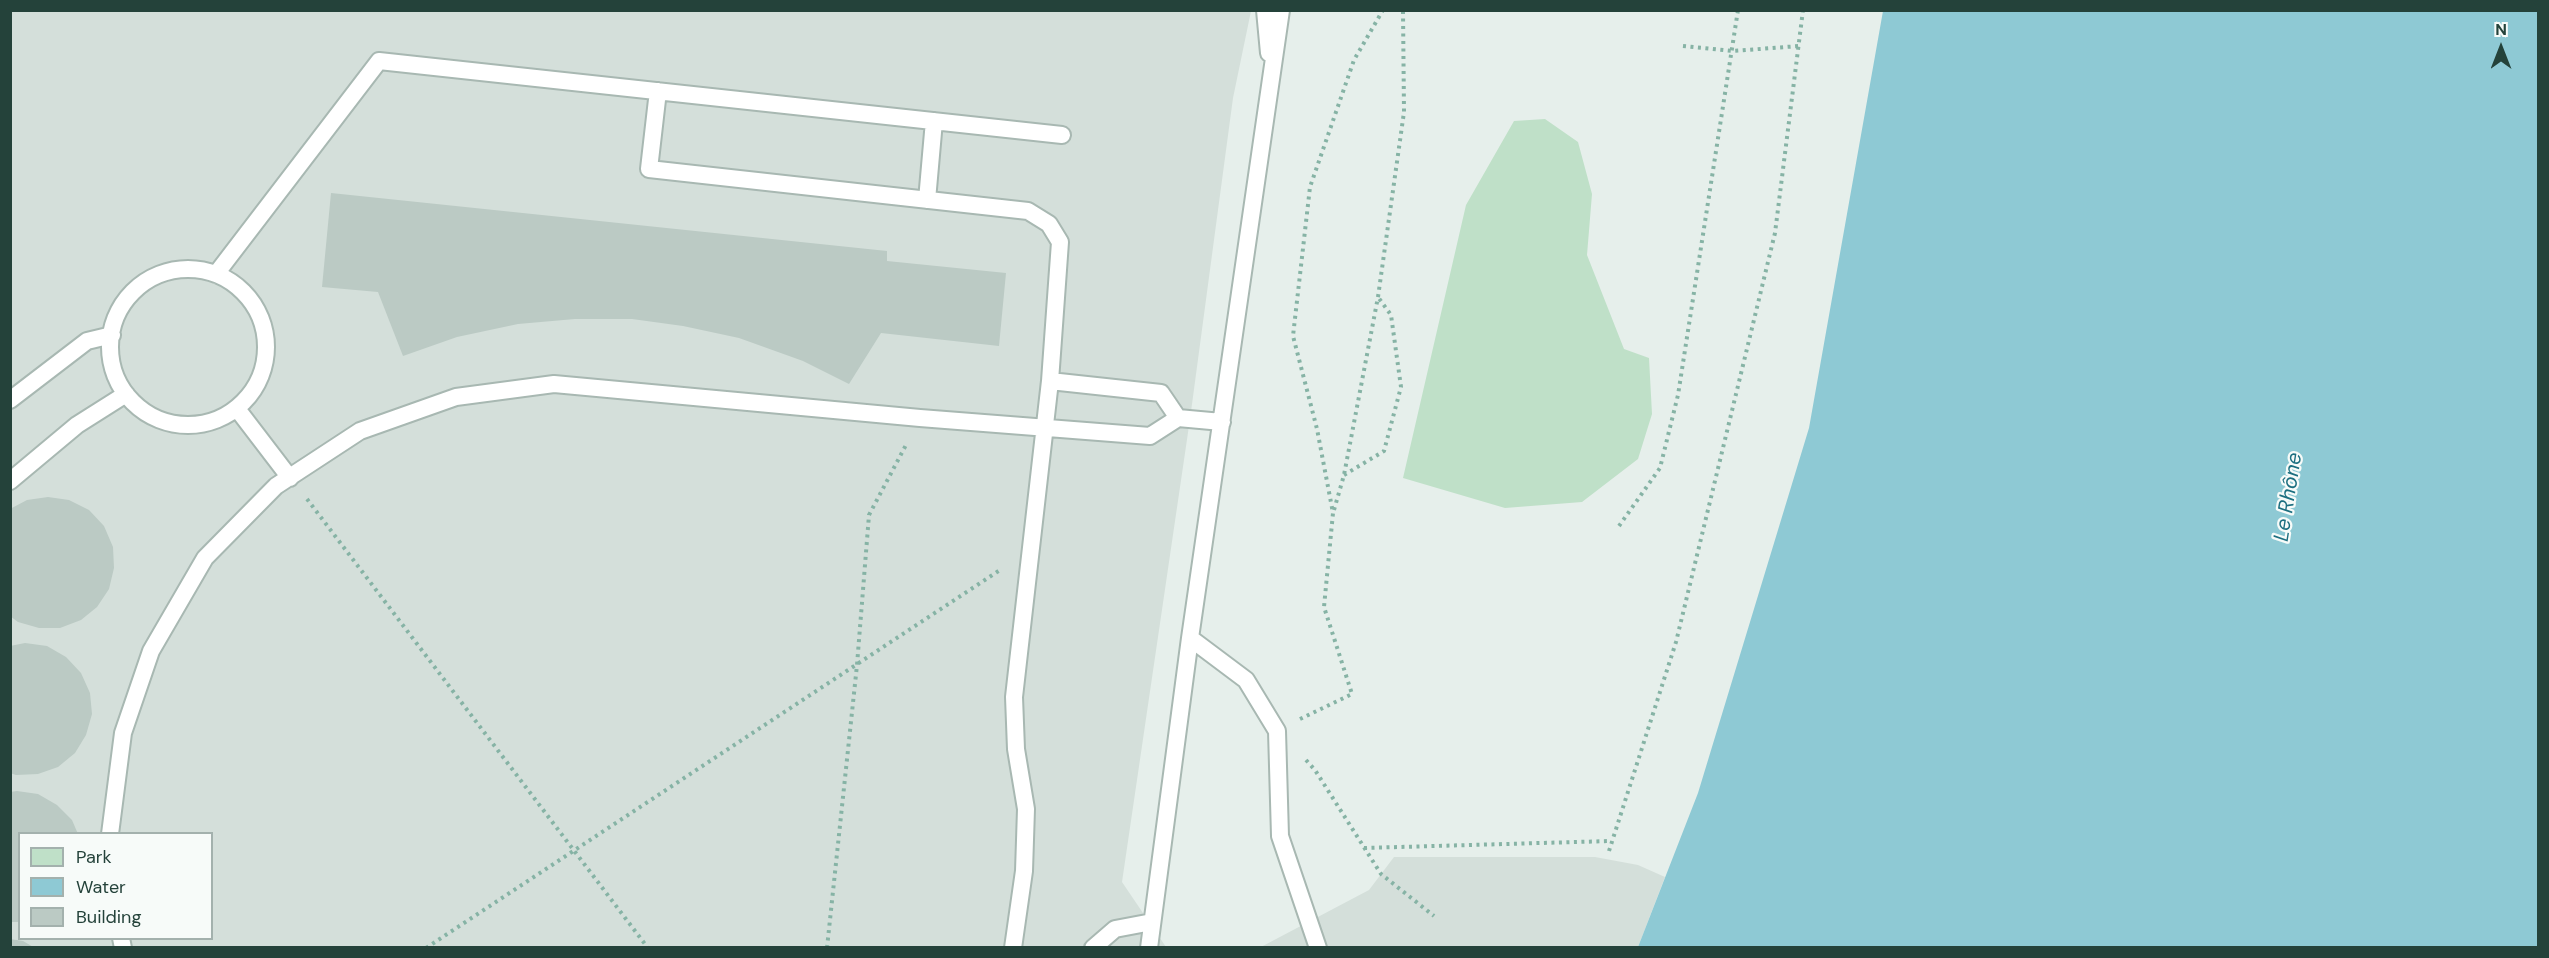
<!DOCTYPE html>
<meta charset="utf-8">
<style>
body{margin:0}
#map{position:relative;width:2549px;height:958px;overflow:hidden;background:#e6efeb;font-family:"DM Sans",sans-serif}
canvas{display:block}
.frame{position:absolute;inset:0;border:12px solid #24423a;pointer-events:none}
.legend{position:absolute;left:18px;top:832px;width:195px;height:108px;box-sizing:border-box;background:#f7fbf9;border:2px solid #a3b1ad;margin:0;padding:8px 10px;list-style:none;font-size:18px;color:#24423a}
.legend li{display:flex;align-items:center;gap:12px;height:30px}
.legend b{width:30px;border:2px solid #a3b1ad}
.north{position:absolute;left:2471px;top:18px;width:60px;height:60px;-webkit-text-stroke:4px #f7fbf9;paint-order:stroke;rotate:0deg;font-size:16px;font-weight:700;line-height:24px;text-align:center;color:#24423a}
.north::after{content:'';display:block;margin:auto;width:21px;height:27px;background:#24423a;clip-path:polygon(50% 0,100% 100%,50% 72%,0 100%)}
</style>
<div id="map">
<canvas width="2549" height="958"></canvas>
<div class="frame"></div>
<ul class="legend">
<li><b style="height:16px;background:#bfe0c8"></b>Park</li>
<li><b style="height:16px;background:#8ec9d4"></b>Water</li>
<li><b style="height:16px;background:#bbcac4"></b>Building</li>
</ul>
<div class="north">N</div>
</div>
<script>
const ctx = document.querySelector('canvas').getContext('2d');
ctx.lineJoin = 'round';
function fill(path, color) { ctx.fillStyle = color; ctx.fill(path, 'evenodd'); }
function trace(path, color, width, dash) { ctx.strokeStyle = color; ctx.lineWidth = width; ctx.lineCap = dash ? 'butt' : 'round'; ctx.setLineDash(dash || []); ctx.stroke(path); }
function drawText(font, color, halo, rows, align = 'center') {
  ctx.font = font + ' "DM Sans",sans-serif'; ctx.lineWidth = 4.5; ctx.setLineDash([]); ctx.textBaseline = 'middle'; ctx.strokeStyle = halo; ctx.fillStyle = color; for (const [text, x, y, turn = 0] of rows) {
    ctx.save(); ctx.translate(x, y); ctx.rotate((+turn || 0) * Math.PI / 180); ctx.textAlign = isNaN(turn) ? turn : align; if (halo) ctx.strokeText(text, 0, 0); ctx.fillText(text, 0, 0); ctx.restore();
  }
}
fill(new Path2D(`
 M10,11H1251L1233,98L1190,419L1122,882L1166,947H11ZM20,834H212V938H20Z
 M1394,857H1595L1638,865L1665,877L1638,947L1259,948L1369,890Z`), '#d4dfda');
fill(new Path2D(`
 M1545,119L1578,142L1592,194L1587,255L1624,349L1649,358L1652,414L1638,459L1582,502L1505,508L1403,478L1466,205L1514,121Z`), '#bfe0c8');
fill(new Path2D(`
 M1883,11H2538V947H1638L1698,793L1809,428Z`), '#8ec9d4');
fill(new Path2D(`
 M331,193L887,251V261L1006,273L999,346L881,333L849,384L803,361L739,338L683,326L632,319H575L518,324L457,337L403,356L378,292L322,287Z
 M48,497L69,500L89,510L104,526L113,547L114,568L109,589L97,607L81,620L60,628H39L18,622L10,616V509L27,500Z
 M25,643L47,646L66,657L81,673L90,693L92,714L86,735L75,753L58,767L38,774L16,775L10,773V646Z
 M17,791L38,794L57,805L72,820L78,834H20V922H10V792Z
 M10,939L23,941L35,948H10Z`), '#bbcac4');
const lane = new Path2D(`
 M1265,10L1269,53
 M658,91L649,169L1028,211L1049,224L1060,242L1050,381L1014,697L1016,749L1026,809L1024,871L1013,948
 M927,200L934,121
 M110 347a78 78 0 1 1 156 0a78 78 0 1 1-156 0Z
 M216,274L379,61L1062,135
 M10,400L87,341L112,335
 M238,410L290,478
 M1178,418L1222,422
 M10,481L77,425L126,394
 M1190,638L1246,680L1277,731L1280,836L1318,948
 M110,834L123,733L151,651L205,558L276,486L360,431L456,397L554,384L920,418L1150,436L1178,418L1161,393L1050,381
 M121,938L123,948
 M1093,948L1115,929L1152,922
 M1149,948L1190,638L1281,10`);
trace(lane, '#a8b8b2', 20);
trace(new Path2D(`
 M1683,46L1733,51L1799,46
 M1344,475L1384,451L1401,387L1391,315L1378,297
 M307,499L648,948
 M1334,510L1344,475L1378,297L1404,112L1403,10
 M1619,526L1660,468L1678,395L1738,10
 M1300,719L1352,694L1324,607L1333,513L1317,429L1293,336L1310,187L1354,60L1383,10
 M1306,760L1315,770L1381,874L1434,916
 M1364,848L1611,841
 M1609,851L1676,642L1775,233L1803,10
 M426,948L1000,570
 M827,948L857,665L869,515L907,443`), '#86b3a5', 4, [3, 4.5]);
trace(lane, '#fff', 16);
drawText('italic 21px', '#1c6f80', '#f7fbf9', [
 ["Le Rhône",2289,497,-81]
]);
</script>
